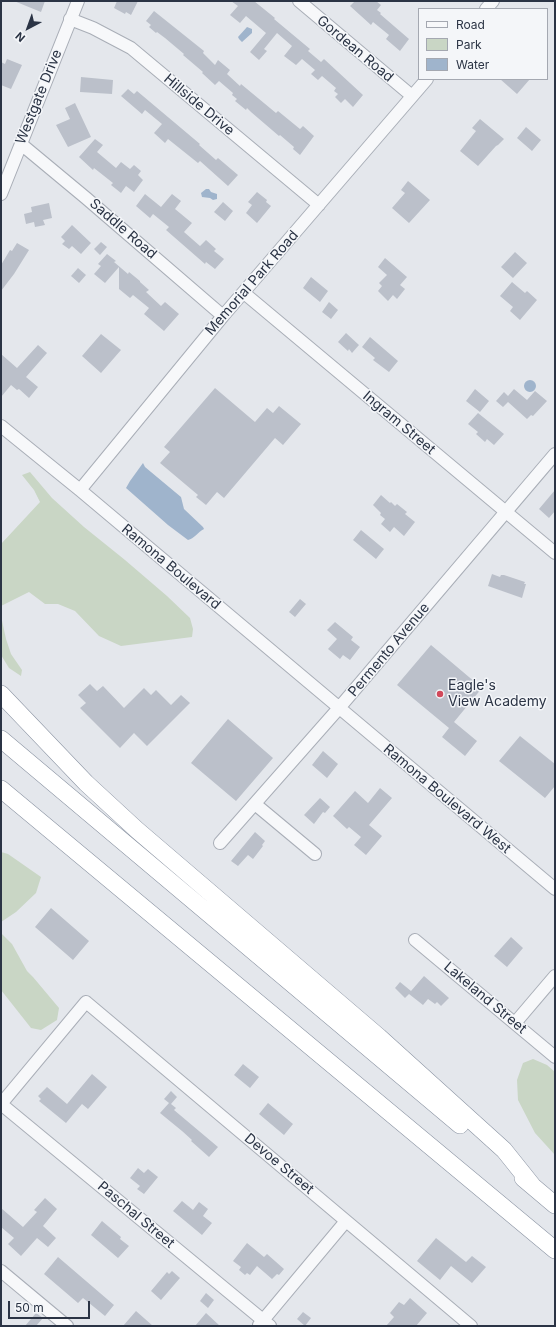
<!DOCTYPE html>
<style>
body{margin:0}
#map{position:relative;width:556px;height:1327px;overflow:hidden;background:#e4e7ec;font-family:Inter,sans-serif}
canvas{display:block}
.frame{position:absolute;inset:0;border:2px solid #2b3445;pointer-events:none}
.legend{position:absolute;left:418px;top:8px;width:130px;height:72px;box-sizing:border-box;background:#f4f6f9;border:1px solid #a4a8b1;margin:0;padding:5px 7px;list-style:none;font-size:12px;color:#2b3445}
.legend li{display:flex;align-items:center;gap:8px;height:20px}
.legend b{width:20px;border:1px solid #a4a8b1}
.north{position:absolute;left:8px;top:8px;width:40px;height:40px;-webkit-text-stroke:3px #f4f6f9;paint-order:stroke;rotate:221deg;font-size:11px;font-weight:700;line-height:16px;text-align:center;color:#2b3445}
.north::after{content:'';display:block;margin:auto;width:14px;height:18px;background:#2b3445;clip-path:polygon(50% 0,100% 100%,50% 72%,0 100%)}
.scale{position:absolute;left:8px;top:1301px;width:82px;height:18px;box-sizing:border-box;border:2px solid #2b3445;border-top:0;padding-left:5px;font-size:12px;line-height:14px;white-space:nowrap;color:#2b3445;-webkit-text-stroke:3px #f4f6f9;paint-order:stroke}
</style>
<div id="map">
<canvas width="556" height="1327"></canvas>
<div class="frame"></div>
<ul class="legend">
<li><b style="height:5px;background:#f7f8fa"></b>Road</li>
<li><b style="height:11px;background:#c9d6c5"></b>Park</li>
<li><b style="height:11px;background:#9fb4cc"></b>Water</li>
</ul>
<div class="north">N</div>
<div class="scale">50 m</div>
</div>
<script>
const ctx = document.querySelector('canvas').getContext('2d');
ctx.lineJoin = 'round';
function fill(path, color) { ctx.fillStyle = color; ctx.fill(path, 'evenodd'); }
function trace(path, color, width, dash) { ctx.strokeStyle = color; ctx.lineWidth = width; ctx.lineCap = dash ? 'butt' : 'round'; ctx.setLineDash(dash || []); ctx.stroke(path); }
function drawText(font, color, halo, rows, align = 'center') {
  ctx.font = font + ' Inter,sans-serif'; ctx.lineWidth = 3; ctx.setLineDash([]); ctx.textBaseline = 'middle'; ctx.strokeStyle = halo; ctx.fillStyle = color; for (const [text, x, y, turn = 0] of rows) {
    ctx.save(); ctx.translate(x, y); ctx.rotate((+turn || 0) * Math.PI / 180); ctx.textAlign = isNaN(turn) ? turn : align; if (halo) ctx.strokeText(text, 0, 0); ctx.fillText(text, 0, 0); ctx.restore();
  }
}
fill(new Path2D(`
 M30,472L52,498L84,527L125,560L167,596L190,618L193,629L192,637L121,646L99,636L75,611L58,604H45L29,592L1,606V544L40,502L34,490L22,475Z
 M1,616L6,639L11,654L22,670L21,676L9,668L1,655Z
 M1,852L8,854L41,877L36,893L16,912L1,922Z
 M1,933L12,944L27,971L33,977L59,1008L57,1020L41,1030L31,1028L1,990Z
 M533,1059L547,1065L555,1072V1155L535,1133L518,1100L517,1080L523,1063Z`), '#c9d6c5');
fill(new Path2D(`
 M247,27L252,29V33L242,42L239,39L238,37Z
 M206,189H209L211,192L217,194V199L213,200L210,198L202,197L201,193Z
 M524 386a6 6 0 1 1 12 0a6 6 0 1 1-12 0Z
 M143,463L145,467L181,497L184,509L203,527L204,529C198,532 194,539 188,540L168,525L126,488L130,481Z`), '#9fb4cc');
fill(new Path2D(`
 M14,1H45L41,12Z
 M117,1H138L131,15L126,12L125,14L114,8Z
 M231,1H254L275,18L274,19L310,49L308,51L321,62L324,59L363,95L353,107L345,99L341,103L335,97L338,94L334,91L336,88L322,76L318,80L311,74L315,70L302,59L296,65L284,56L292,46L277,33L264,49L267,51L259,60L250,52L266,33L246,16L240,23L230,15L238,6Z
 M355,1H376L381,5L377,10L381,13L380,14L409,39L400,51L386,39L389,35L373,22L371,25L350,6Z
 M154,11L204,51L203,53L215,65L218,60L230,70L227,74L240,86L241,84L276,113L278,111L300,129L303,126L314,136L300,155L293,149L294,147L280,135L279,136L251,112L247,108L246,110L235,101L237,99L232,95L233,93L219,81L215,85L202,73L203,72L183,55L184,54L165,38L157,32L156,33L149,27L151,25L146,21Z
 M7,59L22,65L11,89L1,85V62L5,64Z
 M81,77L113,80L112,94L80,92Z
 M500,79H530L517,94Z
 M128,89L134,94L137,91L200,144L199,145L216,160L218,158L238,175L228,186L200,161L198,163L168,139L165,143L154,133L162,124L145,110L142,114L121,96Z
 M75,103L91,137L68,147L56,125L70,119L65,108Z
 M480,119L504,139L498,145L496,146L478,166L460,151L476,131L472,128Z
 M526,127L541,140L532,151L517,138Z
 M95,139L103,145L97,152L116,168L121,162L130,169L134,165L141,171L138,175L143,180L134,192L126,186L121,193L111,185L113,183L94,168L93,170L79,157Z
 M408,181L430,200L409,223L392,208L405,193L401,190Z
 M257,192L267,200L266,202L271,206L257,223L246,213L252,205L248,202Z
 M145,194L161,207L172,194L181,201L175,209L192,223L184,232L200,246L206,240L216,249L214,251L224,259L215,269L206,262L205,264L166,230L169,227L153,214L150,218L136,206Z
 M223,202L233,211L225,221L214,212Z
 M49,203L52,218L43,220L45,225L35,227L34,222L26,224L24,214L32,212L31,207Z
 M72,225L91,243L81,254L72,246L69,249L62,244L65,241L61,237Z
 M101,242L107,247L100,255L94,249Z
 M17,243L29,250L14,274L1,291V265L10,250L12,251Z
 M515,252L527,263L513,278L501,267Z
 M107,254L116,261L114,262L128,274L129,272L140,281V282L149,290L146,292L161,306L165,302L179,314L164,331L144,314L149,308L133,295L130,298L119,289V267L105,283L94,274L101,266L98,264Z
 M385,258L407,277L400,285L405,289L397,299L393,295L388,301L378,291L382,286L379,283L387,275L378,267Z
 M78,268L86,275L79,283L71,276Z
 M311,277L328,291L320,302L303,288Z
 M512,282L525,293L527,291L537,300L520,320L510,311L513,307L500,296Z
 M329,302L338,310L331,319L322,312Z
 M346,333L359,345L352,353L349,349L348,351L338,342Z
 M101,334L121,350L101,373L82,356Z
 M370,337L398,361L389,372L373,360L375,358L362,347Z
 M38,345L47,353L26,377L38,387L29,398L19,389L17,390L11,385L1,397V354L17,368Z
 M215,388L255,422L267,408L273,413L279,406L301,424L283,445L275,438L224,498L217,492L206,505L196,497L198,495L160,463L170,452L164,447Z
 M475,389L489,401L480,412L466,401Z
 M514,389L527,400L535,391L547,401L533,416L531,415L527,419L508,402L503,407L496,401L504,392L508,396Z
 M478,413L504,434L494,445L487,439L485,442L476,434L478,432L468,424Z
 M555,490V511L549,518L539,509Z
 M381,495L390,503L391,502L395,506L397,504L407,512L405,514L415,522L404,536L394,527L390,532L381,524L385,519L380,515L381,513L373,505Z
 M361,530L384,549L376,559L353,540Z
 M492,574L500,577L501,575H504L525,582L524,584H526L522,598L488,586Z
 M300,599L306,604L295,617L289,612Z
 M335,622L353,637L351,640L360,647L350,660L343,655L340,659L328,649L337,639L327,630Z
 M431,645L482,688L454,722L477,741L465,756L442,737L449,728L397,685Z
 M90,684L97,691L103,686L124,708L144,688L151,695L156,690L171,705L181,695L190,703L147,746L134,733L120,748L80,708L86,703L78,695Z
 M228,719L273,758L236,801L191,763Z
 M520,736L555,764V786L545,798L499,761Z
 M323,751L338,764L327,778L312,765Z
 M380,788L392,798L369,825L382,836L366,855L354,845L361,837L349,827L347,829L333,816L355,791L368,803Z
 M320,798L330,807L325,813L323,812L314,824L304,815Z
 M255,832L265,841L262,845L263,846L253,859L248,855L238,866L231,861Z
 M51,908L89,941L73,960L35,927Z
 M511,937L523,948L507,967L494,956Z
 M424,976L449,998L441,1006L437,1002L435,1004L428,999L423,1005L409,994L405,998L395,988L400,982L411,991Z
 M243,1064L259,1077L250,1088L234,1075Z
 M92,1074L107,1087L88,1109L82,1104L66,1123L39,1101L41,1099L38,1096L47,1087L67,1104Z
 M171,1091L177,1097L171,1104L176,1108L174,1110L218,1147L209,1157L191,1141L192,1140L182,1131L160,1113L169,1103L164,1099Z
 M268,1103L293,1124L284,1135L259,1114Z
 M138,1168L144,1173L148,1169L158,1177L144,1194L137,1189L140,1186L130,1178Z
 M45,1198L57,1209L43,1226L56,1238L48,1247L37,1238L21,1256L8,1244L14,1238L1,1227V1208L23,1227L37,1212L34,1210Z
 M182,1201L193,1210L199,1202L208,1209L203,1216L212,1223L202,1235L173,1211Z
 M102,1221L121,1237L120,1239L129,1246L118,1258L91,1235Z
 M436,1238L466,1262L472,1256L486,1267L472,1283L451,1266L440,1280L417,1261Z
 M247,1243L264,1257L267,1254L284,1269L279,1275L277,1274L272,1279L257,1266L250,1275L247,1273L245,1275L239,1270L241,1267L233,1261Z
 M58,1257L114,1305L105,1316L83,1298L78,1303L44,1274Z
 M172,1271L180,1278L161,1300L151,1291L167,1272L169,1274Z
 M206,1293L214,1300L208,1308L200,1301Z
 M410,1298L427,1313L416,1326H386L394,1317L390,1313L399,1302L404,1305Z
 M136,1311L153,1326H123Z
 M303,1312L311,1318L305,1326L297,1319Z
 M36,1313L43,1318L36,1326H25Z
 M206,1313L220,1326H195Z`), '#bbc0ca');
const minor = new Path2D(`
 M299,1L412,96
 M486,9L493,1
 M70,19L93,28L131,48L319,205
 M21,144L86,198L223,316
 M1,194L78,1
 M244,293L555,553
 M1,426L80,490L555,889
 M80,490L223,316L427,79
 M255,804L315,854
 M220,843L339,708L555,454
 M415,940L555,1057
 M515,1023L555,976
 M1,1104L86,1002L471,1326
 M1,1104L270,1326
 M1,1271L67,1326
 M259,1325L346,1221`);
const highway = new Path2D(`
 M1,694L86,783L137,830L379,1037L504,1150L532,1185
 M1,739L460,1125
 M1,789L555,1250
 M523,1178L555,1205`);
trace(minor, '#a9aeb7', 14);
trace(highway, '#8b94a3', 18);
trace(minor, '#f7f8fa', 12);
trace(highway, '#fff', 17);
for (const [x, y, r, color] of [
 [440,694,4,"#d1495b"]
]) { const dot = new Path2D(); dot.arc(x, y, r, 0, 2 * Math.PI); ctx.fillStyle = color; ctx.fill(dot); trace(dot, '#f4f6f9', 1.5); }
drawText('14px', '#2b3445', '#f4f6f9', [
 ["Gordean Road",355,49,40],
 ["Westgate Drive",39,97,-68],
 ["Hillside Drive",199,105,40],
 ["Saddle Road",123,229,41],
 ["Memorial Park Road",252,283,-49],
 ["Ingram Street",399,423,40],
 ["Ramona Boulevard",171,567,40],
 ["Permento Avenue",389,650,-50],
 ["Ramona Boulevard West",447,799,40],
 ["Lakeland Street",485,998,40],
 ["Devoe Street",279,1164,40],
 ["Paschal Street",136,1215,40]
]);
drawText('14px', '#2b3445', '#f4f6f9', [
 ["Eagle's",448,686],
 ["View Academy",448,702]
], 'left');
</script>
